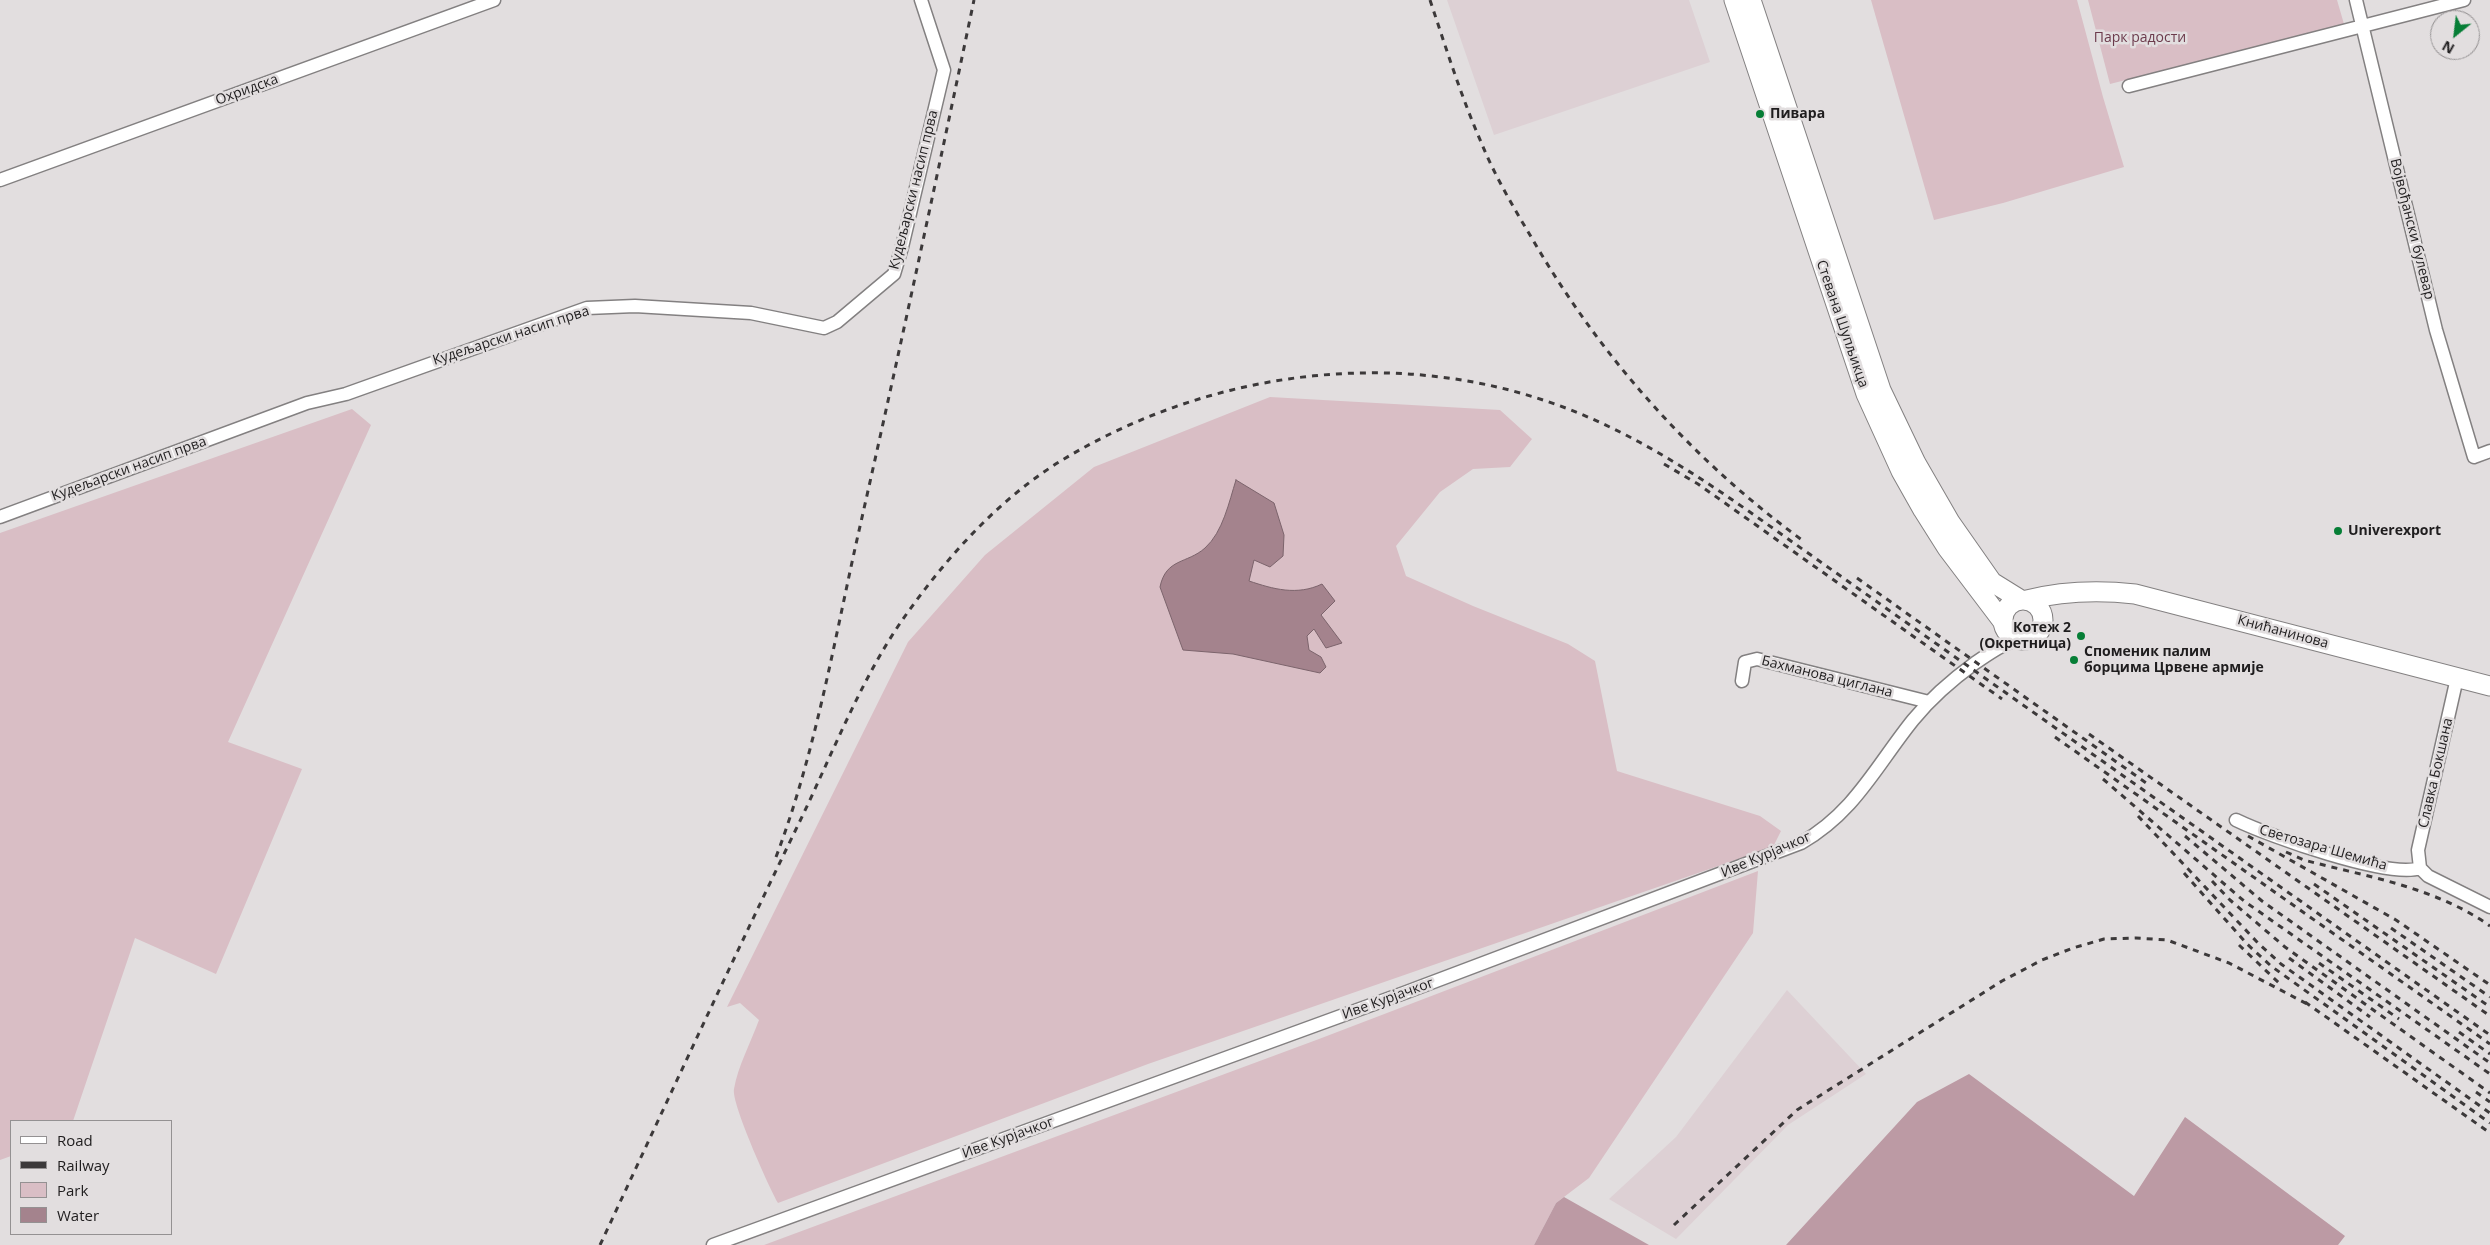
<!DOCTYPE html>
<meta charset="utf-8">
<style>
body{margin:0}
#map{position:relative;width:2490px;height:1245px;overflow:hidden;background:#e2dedf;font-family:"Open Sans",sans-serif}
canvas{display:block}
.legend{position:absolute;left:10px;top:1120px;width:162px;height:115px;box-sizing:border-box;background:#e2dedf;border:1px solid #949192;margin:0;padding:6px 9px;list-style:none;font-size:15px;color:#1f1d1e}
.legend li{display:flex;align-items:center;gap:10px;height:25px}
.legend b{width:25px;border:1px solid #949192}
.north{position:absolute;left:2430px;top:10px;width:50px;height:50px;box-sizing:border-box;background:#e2dedf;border:1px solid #949192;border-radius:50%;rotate:209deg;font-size:14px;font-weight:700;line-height:20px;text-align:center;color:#1f1d1e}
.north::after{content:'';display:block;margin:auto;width:18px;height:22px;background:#067e36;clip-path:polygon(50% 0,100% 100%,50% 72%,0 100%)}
</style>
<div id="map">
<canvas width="2490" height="1245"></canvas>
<ul class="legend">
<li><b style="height:6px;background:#fff"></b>Road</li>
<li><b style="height:6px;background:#3c393a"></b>Railway</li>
<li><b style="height:14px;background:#d9bec5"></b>Park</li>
<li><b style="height:14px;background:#a4838d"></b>Water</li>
</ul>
<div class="north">N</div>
</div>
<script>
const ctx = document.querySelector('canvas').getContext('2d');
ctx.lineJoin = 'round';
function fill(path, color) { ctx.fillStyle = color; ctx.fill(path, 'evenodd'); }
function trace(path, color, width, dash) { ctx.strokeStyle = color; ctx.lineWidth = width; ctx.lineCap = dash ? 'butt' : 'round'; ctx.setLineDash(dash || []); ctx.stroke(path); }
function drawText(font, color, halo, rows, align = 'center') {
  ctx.font = font + ' "Open Sans",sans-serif'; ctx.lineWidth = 5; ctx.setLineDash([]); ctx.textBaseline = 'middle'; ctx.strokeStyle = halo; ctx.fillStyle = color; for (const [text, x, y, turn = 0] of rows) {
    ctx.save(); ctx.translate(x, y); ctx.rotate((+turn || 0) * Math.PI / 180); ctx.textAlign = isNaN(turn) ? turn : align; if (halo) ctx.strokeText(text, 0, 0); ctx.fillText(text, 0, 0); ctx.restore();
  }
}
fill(new Path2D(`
 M1447,0H1689L1710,62L1494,135Z
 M1787,990L1866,1074L1788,1125L1676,1239L1609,1199L1676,1137Z`), '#ddd0d4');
fill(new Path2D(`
 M1871,0H2077L2103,97L2124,167L2003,203L1934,220Z
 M2088,0H2337L2344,24L2110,84Z
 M1270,397L1500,410L1532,439L1510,467L1473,469L1440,492L1396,546L1406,576L1473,606L1568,644L1595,661L1617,771L1760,816L1781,831L1773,847L1148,1064L778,1203C769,1187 731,1103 734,1089C738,1066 751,1042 759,1020L740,1003L727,1007L908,642L985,555L1094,467Z
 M352,409L371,425L228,742L302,769L216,974L135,938L73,1121H11V1156L0,1160V533Z
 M1758,871L1753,933L1589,1178L1556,1203L1534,1245H764L1319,1039Z`), '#d9bec5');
fill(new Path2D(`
 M1969,1074L2134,1196L2185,1117L2345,1236L2338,1245H1786L1917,1102Z
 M1564,1197L1649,1245H1534L1556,1203Z`), '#bc9aa4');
const water = new Path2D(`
 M1236,480L1274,503L1284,535L1283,556L1270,567L1254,560L1249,581C1273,589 1297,596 1322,584L1335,601L1321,615L1342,643L1326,648L1314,629L1307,636L1309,650L1321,657L1326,667L1320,673L1233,654L1183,650L1160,587C1166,558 1187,564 1205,548C1223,532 1229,502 1236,480Z`);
fill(water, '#a4838d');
trace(water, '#7c646c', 1);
const minor = new Path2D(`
 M2356,0L2436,330L2474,457L2490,451
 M2129,86L2464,0
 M0,180L494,0
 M0,517L307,403L346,394L587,308L635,306L751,313L824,328L837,322L894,274L902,247L944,70L921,0
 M1742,681L1745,662L1757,659L1929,702
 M2236,820C2269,836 2389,879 2420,868
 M2420,868L2418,850L2457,678
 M2420,868L2428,876L2490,907
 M713,1245L1404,993L1801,843C1855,812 1876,766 1913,720C1931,698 1953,679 1975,663C1990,653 2001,645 2018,639`);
const secondary = new Path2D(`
 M1734,0L1866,394L1901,471L1923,510L1947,548L2003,622
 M1751,0L1881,390L1916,463L1950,522L1992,582L2021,600
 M2027,600C2063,591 2098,590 2135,594L2490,686
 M2003 620a20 20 0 1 1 40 0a20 20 0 1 1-40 0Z`);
trace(minor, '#838081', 15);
trace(secondary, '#838081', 21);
trace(minor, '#fff', 12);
trace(secondary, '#fff', 19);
trace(new Path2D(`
 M1430,0C1446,48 1461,96 1481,142C1494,174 1512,205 1530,235C1599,355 1690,458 1802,540
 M1664,464L1698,484L2002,699
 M1857,578L2149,785
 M2089,734L2490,1016
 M2055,737L2490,1044
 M2103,779L2244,901L2490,1074
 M2138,816L2258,943L2281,964L2490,1113
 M2185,836L2262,901L2490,1063
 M2248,836L2396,920L2490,985
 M2286,852L2304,860C2368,877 2435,887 2490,926
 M776,857C814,757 833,648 856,544C897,363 936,182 974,0
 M2184,873L2247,944L2271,966L2490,1123
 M2212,881L2230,900L2285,947L2490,1093
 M2314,884L2490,1007
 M2391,928L2490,997
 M2239,945L2279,983
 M2289,958L2370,1017
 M2319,963L2399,1019
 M2305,1002L2490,1133
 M2459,1032L2490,1054
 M2476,1092L2490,1102
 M1674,1225L1797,1110L2002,981L2042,960L2073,948L2104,939L2136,938L2167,940L2229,963L2311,1006
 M600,1245C666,1104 731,963 799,823C831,757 861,679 903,619C946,558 999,498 1064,459C1207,373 1387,347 1546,401C1630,429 1702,478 1774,529L2490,1035`), '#3c393a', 3, [6, 6]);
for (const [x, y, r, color] of [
 [1760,114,5,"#067e36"],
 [2338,531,5,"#067e36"],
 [2081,636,5,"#067e36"],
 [2074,660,5,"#067e36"]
]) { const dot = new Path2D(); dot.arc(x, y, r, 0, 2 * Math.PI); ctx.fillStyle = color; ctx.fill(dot); trace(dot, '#e2dedf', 2); }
drawText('14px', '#6c3b4c', '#e2dedf', [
 ["Парк радости",2140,38]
]);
drawText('14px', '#1f1d1e', '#e2dedf', [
 ["Охридска",247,90,-20],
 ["Кудељарски насип прва",914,190,-76],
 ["Војвођански булевар",2412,229,76],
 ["Стевана Шупљикца",1842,324,71],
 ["Кудељарски насип прва",511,336,-18],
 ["Кудељарски насип прва",129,469,-20],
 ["Книћанинова",2283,632,15],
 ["Бахманова циглана",1827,677,14],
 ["Славка Бокшана",2436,773,-77],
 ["Светозара Шемића",2323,848,16],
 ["Иве Курјачког",1766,855,-23],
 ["Иве Курјачког",1388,999,-20],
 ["Иве Курјачког",1008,1138,-20]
]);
drawText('bold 14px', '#1f1d1e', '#e2dedf', [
 ["Пивара",1770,114],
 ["Univerexport",2348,531],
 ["Котеж 2",2071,628,"right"],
 ["(Окретница)",2071,644,"right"],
 ["Споменик палим",2084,652],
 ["борцима Црвене армије",2084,668]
], 'left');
</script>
